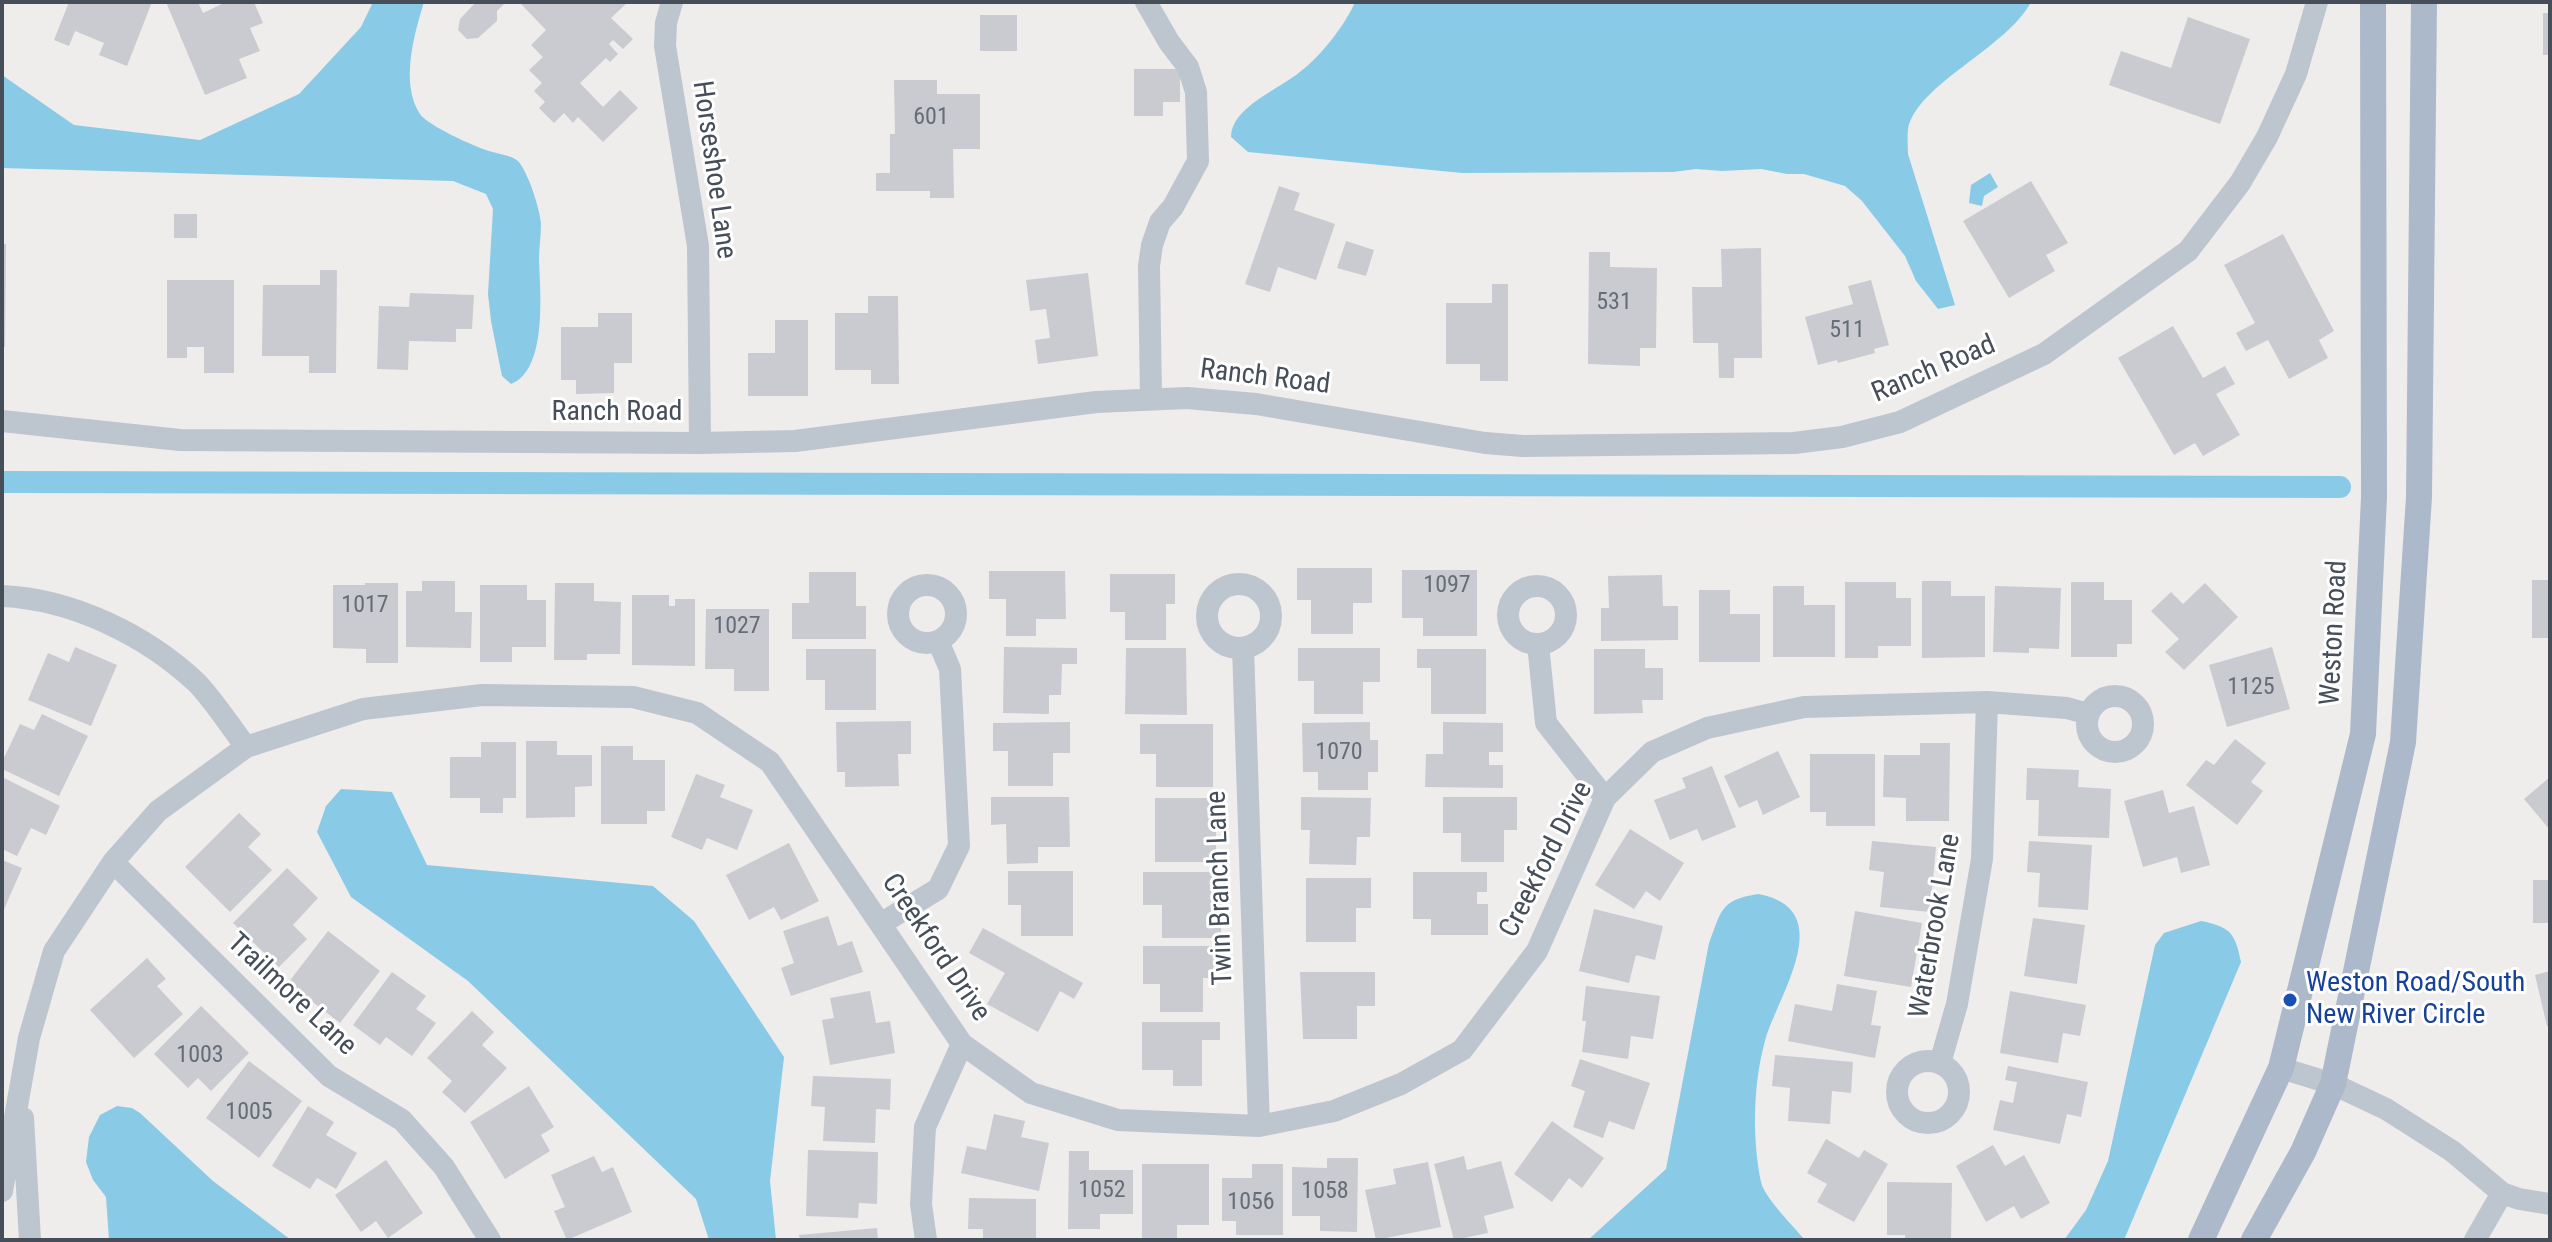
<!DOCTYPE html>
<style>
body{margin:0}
#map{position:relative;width:2552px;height:1242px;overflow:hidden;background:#efecec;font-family:"Roboto Condensed",sans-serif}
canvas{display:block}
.frame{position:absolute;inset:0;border:4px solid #454e59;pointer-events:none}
</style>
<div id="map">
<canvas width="2552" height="1242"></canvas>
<div class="frame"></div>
</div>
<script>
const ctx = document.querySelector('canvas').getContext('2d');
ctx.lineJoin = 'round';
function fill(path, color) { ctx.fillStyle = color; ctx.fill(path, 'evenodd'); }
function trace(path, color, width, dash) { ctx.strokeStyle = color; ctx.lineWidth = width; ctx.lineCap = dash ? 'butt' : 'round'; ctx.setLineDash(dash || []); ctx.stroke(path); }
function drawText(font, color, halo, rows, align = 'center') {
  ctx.font = font + ' "Roboto Condensed",sans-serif'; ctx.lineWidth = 6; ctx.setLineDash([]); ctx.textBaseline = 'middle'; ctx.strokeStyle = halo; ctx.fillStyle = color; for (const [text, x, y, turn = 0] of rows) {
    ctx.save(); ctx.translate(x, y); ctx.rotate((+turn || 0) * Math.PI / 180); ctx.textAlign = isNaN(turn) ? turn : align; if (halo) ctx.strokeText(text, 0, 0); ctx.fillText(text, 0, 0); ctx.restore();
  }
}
fill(new Path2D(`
 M373,2H424C414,35 400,83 420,114C427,125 475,147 489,151C498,154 511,155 518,161C528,172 540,209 541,224C541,236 539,248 539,260C540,291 548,370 511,384L502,376L491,321L488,294L493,209L486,194L453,181L2,168V75L74,125L200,140L299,94L361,27Z
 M1355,2H2031C2007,48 1917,84 1908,129C1907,137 1908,146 1908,154L1955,305L1938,309L1916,281L1905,256L1862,201L1845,186L1804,174H1787L1761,169L1722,171L1696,169L1673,172L1462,173L1248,152L1231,137C1231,107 1280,89 1301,71C1320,57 1346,24 1355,2Z
 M1990,173L1998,187L1984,196L1982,206L1969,203L1971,185Z
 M341,789L392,792L427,865L653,886L694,921L784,1057L770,1181L776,1240H709L696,1199L468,981L351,897L317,832L326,806Z
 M1758,894C1840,909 1778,995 1765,1041C1753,1084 1752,1138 1761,1182C1764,1197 1794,1227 1805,1240H1588L1666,1169L1709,943C1722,910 1720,900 1758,894Z
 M2201,921C2230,927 2235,932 2241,962L2124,1240H2064L2086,1210L2108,1161L2155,945L2164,933Z
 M117,1106L132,1108L140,1113L213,1181L291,1240H109L106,1197L93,1180L86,1162L89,1137L100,1115Z`), '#89cbe7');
trace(new Path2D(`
 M2,482L2340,487`), '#89cbe7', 22);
fill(new Path2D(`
 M69,2H152L127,66L99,55L104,43L75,31L69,46L54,40Z
 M166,2H198L203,13L226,2H254L263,23L250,28L260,51L239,59L247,78L205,95Z
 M476,2H506L497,11V21L478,38L467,39L458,30L460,19Z
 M523,2H628L611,18L633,39L623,49L613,40L609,44L618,54L610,62L606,58L580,83L603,107L620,90L638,108L603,142L578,117L573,123L564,113L554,123L539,108L545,102L534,91L542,83L529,70L543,57L531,45L546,30L521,4Z
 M2543,13H2550V55H2543Z
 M980,15H1017V51H980Z
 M2188,17L2250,39L2220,124L2109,85L2121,51L2171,68Z
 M1134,69H1180V102H1163V116H1134Z
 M894,80H937V94H980V149H953L954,198H930V191H876V173H890V134H895Z
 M2031,181L2068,243L2046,255L2055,271L2009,298L1963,221Z
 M1279,186L1300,193L1294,210L1335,224L1316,280L1278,267L1270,292L1245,284Z
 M174,214H197V238H174Z
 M2283,234L2334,331L2319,340L2328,358L2289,379L2268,340L2246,351L2236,333L2255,323L2224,265Z
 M1346,241L1374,250L1366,276L1337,268Z
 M2,244H6L5,347H2Z
 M1761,248L1762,358H1734V378H1719L1718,343H1693L1692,287H1722L1721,249Z
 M1589,252H1610V267L1657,268L1656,348H1640V366L1588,364Z
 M320,270H337L336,373H309V356H262L263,285H320Z
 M1088,273L1098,356L1038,364L1035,340L1050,338L1046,309L1030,311L1026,280Z
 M167,280H234V373H204V347H187V358H167Z
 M1871,280L1889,345L1874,349L1875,353L1838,363L1837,360L1818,365L1805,317L1853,304L1848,286Z
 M1492,284H1508V381H1480V364H1446V303H1492Z
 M410,293L474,295L472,329H456V342L409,341L408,370L377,369L379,306L409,307Z
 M868,296H898L899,384H871V370H835V313H868Z
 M598,313H632V363H614V393L576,394V380H561V327H598Z
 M775,320H808V396H748V353H775Z
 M2173,326L2203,378L2225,366L2235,384L2216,394L2240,435L2203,456L2195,443L2174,455L2118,358Z
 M1297,568H1372V603H1353V634H1311V600H1297Z
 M1402,570H1477V636H1423V618H1402Z
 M989,571H1065L1066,619H1036V636H1006V599H989Z
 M809,572H856V606H866V639H792V603H809Z
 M1110,574H1175V604H1166V640H1125V612H1110Z
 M1662,575L1663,606H1678V640L1601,641V608H1609L1608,576Z
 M2532,580H2550V638H2532Z
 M422,581H455V612H472L471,648L406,647V591H422Z
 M1922,581H1951V596H1985V657L1922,658Z
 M1845,582H1896V598H1911V646H1878V658H1845Z
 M2071,582H2104V600H2132V644H2117V657H2071Z
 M365,583H398V663H366V649L333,648V585H365Z
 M555,583H594V601L621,602L620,654H587V660H554Z
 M2205,583L2238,617L2184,670L2165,652L2179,639L2151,611L2171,592L2183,604Z
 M480,585H527V600H546V647H512V662H480Z
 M1773,586H1804V605H1835V657H1773Z
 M1995,586L2061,588L2059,649L2029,648V653L1993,652Z
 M1699,590H1730V614H1760V662H1699Z
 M632,595H669V606H675V599H695V666L632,665Z
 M706,609H769V691H734V669H705Z
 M75,647L117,665L91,726L28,700L48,653L69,662Z
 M1004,647L1077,648V664H1062L1061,695H1049V714L1003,713Z
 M2272,647L2290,709L2227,727L2209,665Z
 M1126,648H1186L1187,715L1125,714Z
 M1298,648H1380V682H1363V714H1314V681H1298Z
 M806,649H876V710H825V680H806Z
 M1417,649H1486V714H1431V668H1417Z
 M1594,649H1645V668H1663V700H1642L1643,713L1594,714Z
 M42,714L88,736L59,796L2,769V762L20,724L34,730Z
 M911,721V754H898L899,786L845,787V772H837L836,722Z
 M1070,722V753H1053V786H1008V751H993V723Z
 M1370,722V740H1378V772H1368V790H1318V772H1303L1302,723Z
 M1443,722L1503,723V752H1489V765H1503V788L1425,787L1426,754H1443Z
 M1140,724H1213V787H1156V754H1140Z
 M2235,739L2266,763L2251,782L2263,791L2237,825L2186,785L2206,760L2214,765Z
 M526,741H557V755H592V786L575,787V817L526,818Z
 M481,742H516V798H503V813H480V798H450V757H481Z
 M1920,743H1950L1949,821H1906V798L1883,797L1884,755H1920Z
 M601,746H633V760H665V811H647V824H601Z
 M1778,751L1800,797L1763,815L1757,800L1739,808L1724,776Z
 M1810,754H1875V826H1826V812H1810Z
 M1712,766L1736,827L1702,841L1697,829L1670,840L1654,800L1686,788L1682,778Z
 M2027,768L2079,770L2078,787L2111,789L2109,838L2038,836L2039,800H2026Z
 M696,774L725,785L720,797L753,810L737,850L707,838L702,850L671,837Z
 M2,777L60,806L46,835L31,828L17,856L2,849Z
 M2550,777V830L2524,799Z
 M2163,790L2169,813L2194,806L2210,865L2181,873L2177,857L2143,867L2124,801Z
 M991,797H1069L1070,847H1038V863L1007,864L1006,824L991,825Z
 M1301,797L1371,798L1370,837H1357L1356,865L1309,864L1310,830H1301Z
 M1443,797H1517V830H1504V862H1461V833H1443Z
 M1155,798H1216V862H1155Z
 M239,813L261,834L248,847L272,870L230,912L185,867Z
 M1630,829L1684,863L1660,901L1646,891L1634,909L1595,885Z
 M1872,841L1936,847L1930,912L1880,907L1884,872L1869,870Z
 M2029,841L2092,845L2088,910L2038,907L2040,873L2027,872Z
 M789,843L819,901L781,920L774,907L749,920L726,875Z
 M2,860L22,868L2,914Z
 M287,868L318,898L293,925L307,939L279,967L233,923Z
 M1008,871H1073V936H1021V905H1008Z
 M1143,872H1221V938H1162V905H1143Z
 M1413,872H1487V892H1477V904H1488V935H1431V919H1413Z
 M1306,878H1371V908H1356V942H1306Z
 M2533,880H2550V923H2533Z
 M1594,909L1663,926L1655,960L1636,955L1629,983L1579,971Z
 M1855,911L1922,923L1911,987L1844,976Z
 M828,916L838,946L852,941L863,972L791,996L781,968L794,963L783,931Z
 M2033,918L2085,925L2077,984L2024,976Z
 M983,928L1083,983L1074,999L1060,991L1038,1032L987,1004L1005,973L969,953Z
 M328,931L380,971L340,1023L288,983Z
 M1143,946H1216V978H1203V1012H1160V984H1143Z
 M147,958L166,979L157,986L183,1014L134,1058L90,1010Z
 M2550,971V1026H2547L2535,975Z
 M392,972L426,996L416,1009L436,1023L412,1056L386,1037L380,1045L353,1025Z
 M1300,972H1375V1006H1357V1039H1303Z
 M1837,984L1877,991L1871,1025L1881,1026L1875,1058L1788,1041L1795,1004L1832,1011Z
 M1586,986L1660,996L1653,1039L1631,1036L1628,1059L1582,1052L1586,1021H1582Z
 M870,991L876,1023L890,1021L895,1053L830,1065L822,1020L834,1018L830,998Z
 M2010,991L2086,1005L2080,1036L2063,1033L2058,1063L2000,1053Z
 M201,1006L249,1053L211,1091L198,1078L188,1088L154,1054Z
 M472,1011L494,1032L482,1045L507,1068L465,1113L442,1092L452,1081L427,1058Z
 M1142,1022H1220V1040H1202V1086H1173V1070H1142Z
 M1775,1055L1853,1062L1851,1093L1832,1091L1830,1124L1788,1121L1790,1088L1772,1086Z
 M1580,1059L1650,1083L1634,1130L1609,1121L1603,1138L1573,1127L1585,1091L1571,1086Z
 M249,1061L302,1101L259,1158L206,1118Z
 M2008,1066L2088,1082L2081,1117L2067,1114L2060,1144L1993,1130L2000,1100L2013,1103L2017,1082L2005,1080Z
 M813,1076L891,1079L890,1110L876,1109L875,1143L823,1141L825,1107L811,1106Z
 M529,1086L554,1127L541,1135L550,1151L505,1179L470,1122Z
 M308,1106L334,1122L326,1135L357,1153L336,1189L317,1178L310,1189L272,1166Z
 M994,1114L1025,1121L1021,1137L1049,1143L1039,1191L961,1173L967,1146L986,1150Z
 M1552,1121L1604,1158L1582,1188L1569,1178L1552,1202L1514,1174Z
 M1826,1139L1859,1158L1864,1150L1888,1164L1854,1222L1817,1202L1827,1184L1807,1173Z
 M1993,1145L2005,1166L2024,1155L2050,1203L2021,1219L2014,1206L1986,1222L1956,1166Z
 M808,1150L878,1152L877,1204L859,1203L858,1218L806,1216Z
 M1069,1151H1089V1170H1133V1214H1100V1229H1068Z
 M594,1156L602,1172L613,1167L632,1212L567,1240L554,1211L565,1207L551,1175Z
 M1464,1156L1467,1170L1501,1161L1514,1208L1484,1216L1488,1233L1454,1240L1434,1164Z
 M1327,1158H1358L1357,1232L1320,1231V1216H1292V1167L1327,1168Z
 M386,1160L423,1213L388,1238L376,1221L361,1232L335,1195Z
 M1428,1162L1441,1227L1376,1240L1365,1190L1396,1184L1393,1169Z
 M1142,1164H1209V1225H1177V1240H1142Z
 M1252,1164H1283V1235H1236V1221H1222V1178H1252Z
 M1887,1182L1952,1183L1951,1240H1905V1235H1887Z
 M969,1198L1036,1199V1240H983V1229H968Z
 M877,1228L878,1240H800L799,1235Z`), '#c9cbd1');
trace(new Path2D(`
 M672,2L666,23L665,46L698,246L700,443
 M1146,2L1169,42L1188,67L1196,92L1198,161L1173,207L1160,222L1152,245L1149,266L1151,398
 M2,421L180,440L700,443L795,441L1096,402L1187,398L1256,404L1485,443L1523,446L1794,443L1842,437L1900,422L2044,354L2188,251L2240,183L2267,137L2296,74L2317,2
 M1207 616a32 32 0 1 1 64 0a32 32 0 1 1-64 0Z
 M898 614a29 29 0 1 1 58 0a29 29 0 1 1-58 0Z
 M1508 615a29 29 0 1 1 58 0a29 29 0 1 1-58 0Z
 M2,596C72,599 146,635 197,683C215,702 230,726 246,747
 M1538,644L1546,723L1605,798
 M1243,648L1259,1126
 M2087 724a28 28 0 1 1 56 0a28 28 0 1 1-56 0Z
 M113,862L329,1076L402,1120L444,1167L490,1240
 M882,923L938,889L959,846L950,669L938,641
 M1897 1092a31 31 0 1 1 62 0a31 31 0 1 1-62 0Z
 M1940,1063L1957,1004L1982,859L1987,702
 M2281,1068L2333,1084L2386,1109L2452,1151L2502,1193L2519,1199L2550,1204
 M23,1118L30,1240
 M2,1191L29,1038L54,951L113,862L158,811L246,747L363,709L482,695L633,697L697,713L770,762L962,1044L1031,1093L1118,1120L1259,1126L1334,1111L1401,1084L1462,1050L1537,951L1605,798L1652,752L1707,728L1804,707L1987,702L2067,708L2088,714
 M926,1240L921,1204L925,1127L962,1044
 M2475,1240L2502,1193`), '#bdc5ce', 22);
trace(new Path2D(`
 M2201,1240L2281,1068L2363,734L2374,497L2373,2
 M2254,1240L2303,1152L2333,1084L2403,742L2419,497L2424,2`), '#acb9ca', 26);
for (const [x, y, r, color] of [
 [2290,1000,8,"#1a4fb4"]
]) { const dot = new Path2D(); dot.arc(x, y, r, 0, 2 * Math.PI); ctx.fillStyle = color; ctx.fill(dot); trace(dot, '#fff', 3); }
drawText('24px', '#666d77', null, [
 ["601",931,118],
 ["531",1614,303],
 ["511",1847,331],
 ["1097",1447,586],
 ["1017",365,606],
 ["1027",737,627],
 ["1125",2251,688],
 ["1070",1339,753],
 ["1003",200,1056],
 ["1005",249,1113],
 ["1052",1102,1191],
 ["1058",1325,1192],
 ["1056",1251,1203]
]);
drawText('28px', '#454e59', '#fff', [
 ["Horseshoe Lane",713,170,82],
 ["Ranch Road",1934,370,-23],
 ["Ranch Road",1265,378,7],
 ["Ranch Road",617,413],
 ["Weston Road",2335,633,-87],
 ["Creekford Drive",1547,860,-63],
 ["Twin Branch Lane",1221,888,-92],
 ["Waterbrook Lane",1936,926,-80],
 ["Creekford Drive",935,948,56],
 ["Trailmore Lane",291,995,43]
]);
drawText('28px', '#164399', '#fff', [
 ["Weston Road/South",2306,984],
 ["New River Circle",2306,1016]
], 'left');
</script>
